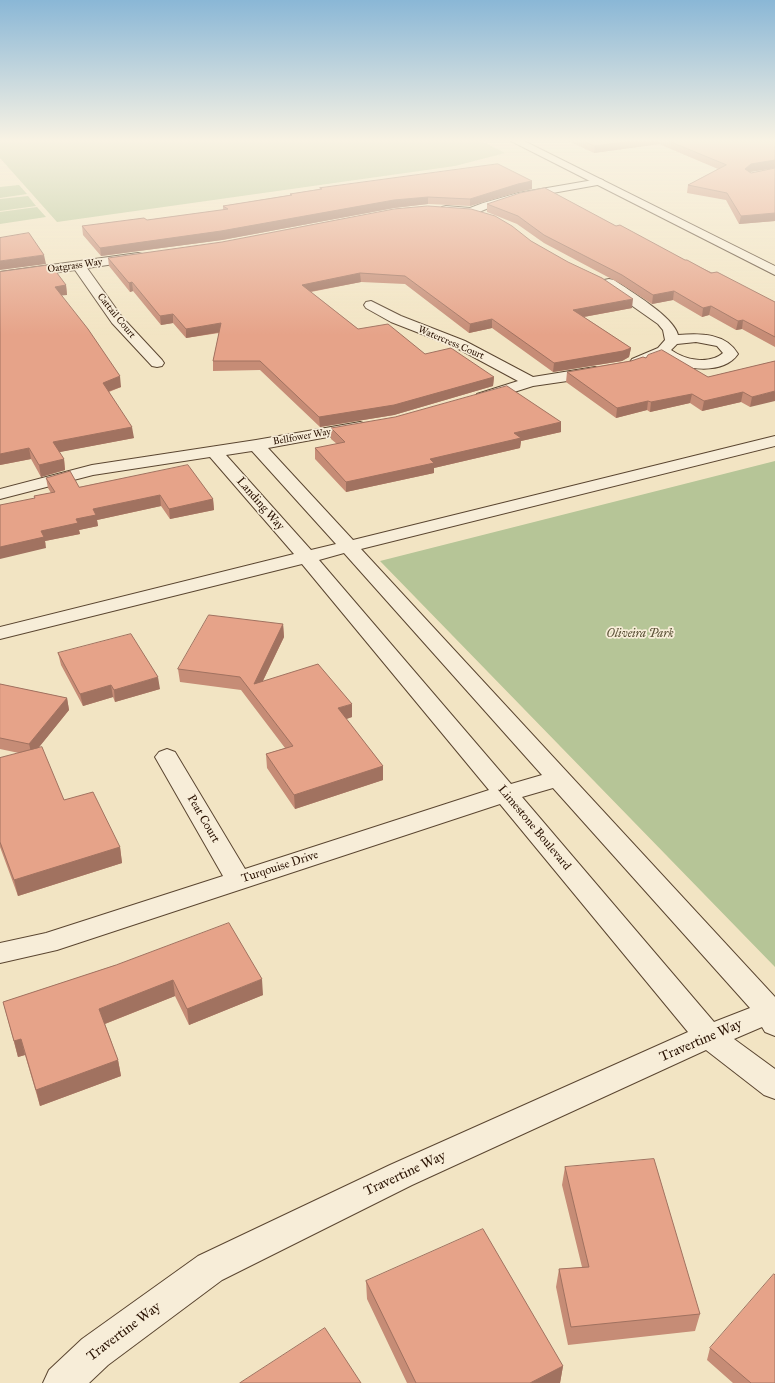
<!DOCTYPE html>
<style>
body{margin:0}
canvas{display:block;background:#f2e4c3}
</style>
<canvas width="775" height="1383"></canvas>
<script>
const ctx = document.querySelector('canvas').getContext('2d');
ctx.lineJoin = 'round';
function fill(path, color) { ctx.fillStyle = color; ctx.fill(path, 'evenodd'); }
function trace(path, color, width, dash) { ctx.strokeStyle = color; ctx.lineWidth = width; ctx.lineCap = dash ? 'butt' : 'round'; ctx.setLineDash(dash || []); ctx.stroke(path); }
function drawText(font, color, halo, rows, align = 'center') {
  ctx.font = font + ' "IM FELL Great Primer",serif'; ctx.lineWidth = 3.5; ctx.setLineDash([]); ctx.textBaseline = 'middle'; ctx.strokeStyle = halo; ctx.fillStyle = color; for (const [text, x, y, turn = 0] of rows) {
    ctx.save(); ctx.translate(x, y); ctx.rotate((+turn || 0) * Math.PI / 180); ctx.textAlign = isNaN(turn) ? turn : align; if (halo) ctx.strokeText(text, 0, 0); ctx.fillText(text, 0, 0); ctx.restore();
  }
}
fill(new Path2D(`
 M0,141H482L505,153L455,166L57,222L0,158Z
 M19,185L27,194L0,198V187Z
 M28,196L36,206L0,211V199Z
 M37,207L46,217L0,224V212Z
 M775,461V967L380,561Z`), '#b6c597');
const minor = new Path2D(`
 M599,179L603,180L604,182L603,184L519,199L491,207L472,215L446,212L442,211L440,209L442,207L446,206L470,208L483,203L518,193Z
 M138,253L142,254L144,257L142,260L87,268L122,317L162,360L164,363L162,366L157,367L152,366L112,323L75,270L0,280V272Z
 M609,279L614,280C630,291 674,317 678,335C700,333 726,333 738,354C723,376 681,370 662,357C652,361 642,368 632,365L630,362L632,359L658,348L665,340L663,330L658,324L604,286L602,283L604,280ZM696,342L717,346L723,353C709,365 685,360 671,350L677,344Z
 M371,301L401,316L465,341L533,377L595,367L600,369L603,372L600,375L595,377L533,386L489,400L483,402L477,400L475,397L477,394L518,381L455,347L391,322L366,308L364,305L366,302Z
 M360,422L366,424L368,427L366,430L268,448L353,540L775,436V446L361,549L775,997V1036L765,1032L762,1027L734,1039L775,1069V1099L764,1095L706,1050L412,1185L222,1280L108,1365L89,1383H43L49,1370L82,1339L198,1256L390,1165L688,1032L500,804L57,950L0,963V943L46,933L223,876L155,757L159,752L167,749L175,752L245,869L489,790L302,564L0,639V627L294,554L210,457L93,475L0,499V489L92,465L256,440ZM252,451L336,544L311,550L226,455ZM344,553L542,775L511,784L319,560ZM553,788L750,1008L714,1022L522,797Z`);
const tertiary = new Path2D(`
 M511,141H524L775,266V275Z`);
trace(minor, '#5b4631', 2);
trace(tertiary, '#5b4631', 2);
fill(minor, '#f7edd8');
fill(tertiary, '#f7edd8');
fill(new Path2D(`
 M568,141H775V168L749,172L751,173L775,168V221L739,224L726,200L687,193L688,185L718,169L659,144L594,153Z
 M532,181V189L518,192L470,206L428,204L394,208L222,240L101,256L83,235L82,226L147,220L223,210V206L290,195V194L320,189V188Z
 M487,204L616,226L685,260L775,302V347L742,329L736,330L709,315L702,317L673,300L652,304L621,284L544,243L517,224L487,212Z
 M531,241L632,308L584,317L631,348L629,357L622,361L553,372L492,328L469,333L405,284L361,282L311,292L358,329L425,354L494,377L493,386L394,415L320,427L260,370L213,371V361L219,333L186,338L173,323L161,325L133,291L130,292L109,266L108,258Z
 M0,272L66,285L67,295H61L121,387L109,392L134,438L59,452L64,459L65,470L41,477L31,459L0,465Z
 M646,358L708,377L775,361L750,407L741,402L702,411L690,403L650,412L647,410L616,418L566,382L567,372Z
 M561,422V432L521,441L520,448L434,468V473L346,492L315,459V448L337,444L331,439V428Z
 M46,478L79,487L213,499L214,510L170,519L161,506L97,520L98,526L79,530L80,534L45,541L46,548L34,496L51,493L48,488Z
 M283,624L284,637L263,681L352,717L346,719L383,766V780L295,809L267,768L266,754L285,748L241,690L180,682L178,669Z
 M58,653L160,689L115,702L113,697L83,706L61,665Z
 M0,684L67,698L69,710L38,748L64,800L120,847L122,863L18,896L0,847V758L19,753L0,749Z
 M116,965L263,995L189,1025L175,996L105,1024L118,1060L121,1076L40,1106L25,1055L18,1057L3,1002Z
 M565,1167L700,1314L695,1331L568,1345L556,1287L559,1269L582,1267L562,1185Z
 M366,1281L563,1366L560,1383H407L367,1299Z
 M710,1348L775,1383H733L707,1360Z`), '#c68c76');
fill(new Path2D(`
 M633,141H659V144L594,153L595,146Z
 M775,160V168L750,172L744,177L745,169L751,164Z
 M532,181V189L518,192L470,206V199L518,184Z
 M428,197V204L394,208L222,240L101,256L100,248L394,200Z
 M775,213V221L739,224L741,216Z
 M44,255L46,264L0,270V261Z
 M360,273L361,282L303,293L302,285Z
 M132,282L133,291L130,292L129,283Z
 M66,285L67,295L56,296L55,287Z
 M674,291L673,300L652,304L653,295Z
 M633,299L632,308L572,319L573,310Z
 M711,306L709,315L702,317L703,308Z
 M173,314V323L161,325L160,316Z
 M492,319V328L469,333L470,324Z
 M743,320L742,329L736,330L738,321Z
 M221,323V332L186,338V329Z
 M631,348L629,357L622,361L553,372L554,363Z
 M120,376L121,387L104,393L103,383Z
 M494,377L493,386L394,415L320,427L319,417Z
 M775,391V401L750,407L752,397Z
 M743,392L741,402L702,411L704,401Z
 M692,394L690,403L650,412L651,402Z
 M648,401L647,410L616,418L617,408Z
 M561,422V432L521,441L520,448L434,468V473L346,492V482L430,459L514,433Z
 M132,427L134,438L55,453L53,442Z
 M29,448L31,459L0,465V454Z
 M64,459L65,470L41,477L39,465Z
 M160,495L161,506L97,520L98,526L79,530L80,534L45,541L46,548L0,559V547L41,531L76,519L93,509Z
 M213,499L214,510L170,519L169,509Z
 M283,624L284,637L255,697L254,684Z
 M158,677L160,689L115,702L114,690Z
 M111,685L113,697L83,706L80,694Z
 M67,698L69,710L32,756L29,744Z
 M352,704V717L338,722V708Z
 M383,766V780L295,809L294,795Z
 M120,847L122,863L18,896L14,880Z
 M262,979L263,995L189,1025L187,1009Z
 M173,980L175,996L102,1025L99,1009Z
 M21,1039L25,1055L18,1057L14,1041Z
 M118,1060L121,1076L40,1106L36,1090Z
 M563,1366L560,1383H530Z`), '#a17260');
const building = new Path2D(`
 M583,141H633L595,146Z
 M669,141H775V160L751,164L745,169L751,173L775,168V213L741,216L727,193L688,185L726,165Z
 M498,164L532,181L518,184L470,199L428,197L394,200L221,231L100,248L82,226L144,218L147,220L228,209L223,206L292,195L290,194L322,189L320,188Z
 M545,188L616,226L620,225L685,260H687L711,273L717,272L775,302V337L743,320L738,321L711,306L703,308L674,291L653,295L622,275L544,235L518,216L487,204L520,193Z
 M428,206L471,209L495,216L512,226L531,241L568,262L602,278L633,299L573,310L631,348L623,351L554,363L492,319L470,324L405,276L360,273L302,285L358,329L388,324L425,354L451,348L494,377L394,405L319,417L260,361H213L221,323L186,329L173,314L160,316L132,282L129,283L108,258L222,242L394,209Z
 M29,233L44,255L0,261V238Z
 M51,265L66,285L55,287L88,329L120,376L103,383L132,427L53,442L64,459L39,465L29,448L0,454V272Z
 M662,350L708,377L775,361V391L752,397L743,392L704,401L692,394L651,402L648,401L617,408L567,372L631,361L643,357L646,358L648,355Z
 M507,386L561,422L514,433L521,438L430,459L434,463L346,482L315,448L345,442L331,428L395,417Z
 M188,465L213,499L169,509L160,495L93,509L96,515L76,519L78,523L41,531L44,537L0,547V505L35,498L34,496L55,492L46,478L70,471L79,487Z
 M209,615L283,624L254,684L318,664L352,704L338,708L383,766L294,795L266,754L293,746L240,677L178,669Z
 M131,634L158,677L114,690L111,685L80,694L58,653Z
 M0,684L67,698L29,744L0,738Z
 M42,747L64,800L93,792L120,847L14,880L0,842V758Z
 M229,923L262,979L187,1009L173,980L99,1009L118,1060L36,1090L21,1039L14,1041L3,1002L116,965Z
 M654,1159L700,1314L571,1327L559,1269L589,1267L565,1167Z
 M483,1229L563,1366L530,1383H416L366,1281Z
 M774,1274L775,1275V1383H751L710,1348Z
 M325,1328L361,1383H240Z`);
fill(building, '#e6a389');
trace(building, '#a17260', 1);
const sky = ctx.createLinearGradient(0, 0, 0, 335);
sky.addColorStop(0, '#8ab7d6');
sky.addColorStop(0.42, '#f9f3e4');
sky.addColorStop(1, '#f9f3e400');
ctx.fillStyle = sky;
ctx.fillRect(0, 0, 775, 335);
drawText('10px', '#291100', '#f7edd8', [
 ["Oatgrass Way",75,266,-8],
 ["Cattail Court",116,316,51],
 ["Watercress Court",451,343,23],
 ["Bellfower Way",302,437,-10]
]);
drawText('12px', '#291100', '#f7edd8', [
 ["Landing Way",260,504,49],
 ["Peat Court",203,819,60],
 ["Limestone Boulevard",534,828,50],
 ["Turqouise Drive",280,867,-18]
]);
drawText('italic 12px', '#5a5035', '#f7edd8', [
 ["Oliveira Park",640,634]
]);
drawText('14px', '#291100', '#f7edd8', [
 ["Travertine Way",701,1041,-23],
 ["Travertine Way",405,1174,-25],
 ["Travertine Way",124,1332,-37]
]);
</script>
